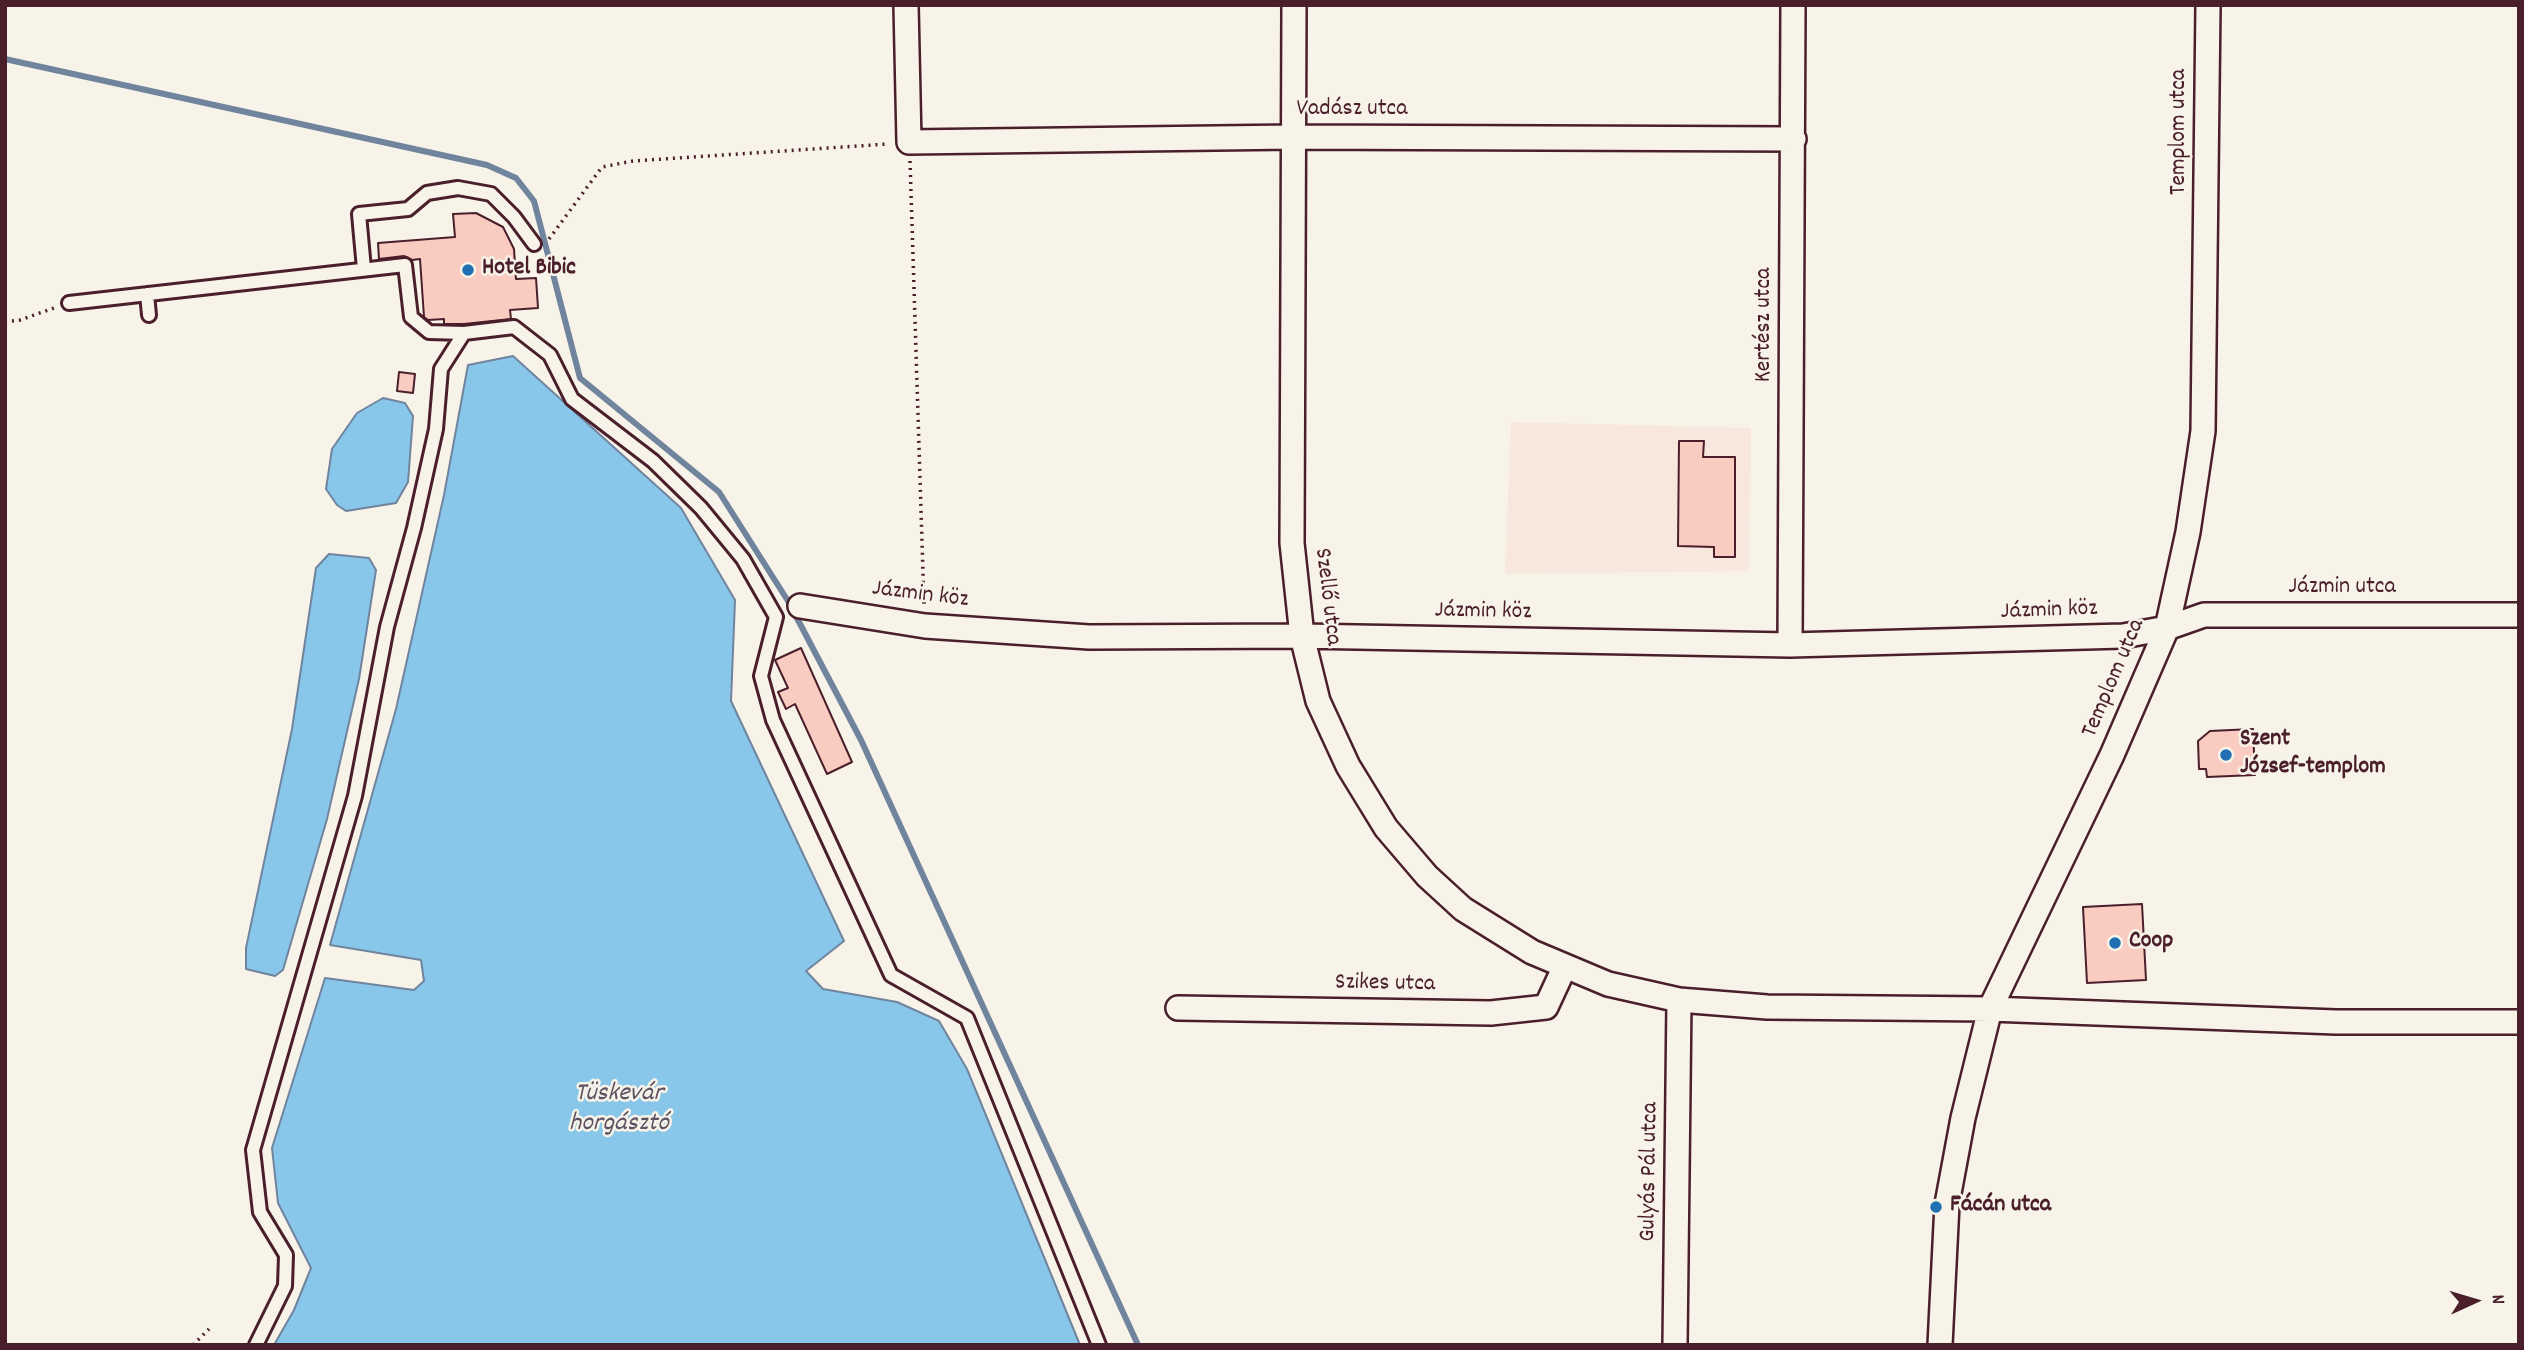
<!DOCTYPE html>
<meta charset="utf-8">
<style>
body{margin:0}
#map{position:relative;width:2524px;height:1350px;overflow:hidden;background:#f7f3e8;font-family:Dekko,sans-serif}
canvas{display:block}
.frame{position:absolute;inset:0;border:7px solid #4a1f2b;pointer-events:none}
.north{position:absolute;left:2440px;top:1266px;width:70px;height:70px;-webkit-text-stroke:5px #f7f3e8;paint-order:stroke;rotate:86deg;font-size:19px;font-weight:700;line-height:28px;text-align:center;color:#4a1f2b}
.north::after{content:'';display:block;margin:auto;width:24px;height:32px;background:#4a1f2b;clip-path:polygon(50% 0,100% 100%,50% 72%,0 100%)}
</style>
<div id="map">
<canvas width="2524" height="1350"></canvas>
<div class="frame"></div>
<div class="north">N</div>
</div>
<script>
const ctx = document.querySelector('canvas').getContext('2d');
ctx.lineJoin = 'round';
function fill(path, color) { ctx.fillStyle = color; ctx.fill(path, 'evenodd'); }
function trace(path, color, width, dash) { ctx.strokeStyle = color; ctx.lineWidth = width; ctx.lineCap = dash ? 'butt' : 'round'; ctx.setLineDash(dash || []); ctx.stroke(path); }
function drawText(font, color, halo, rows, align = 'center') {
  ctx.font = font + ' Dekko,sans-serif'; ctx.lineWidth = 5; ctx.setLineDash([]); ctx.textBaseline = 'middle'; ctx.strokeStyle = halo; ctx.fillStyle = color; for (const [text, x, y, turn = 0] of rows) {
    ctx.save(); ctx.translate(x, y); ctx.rotate((+turn || 0) * Math.PI / 180); ctx.textAlign = isNaN(turn) ? turn : align; if (halo) ctx.strokeText(text, 0, 0); ctx.fillText(text, 0, 0); ctx.restore();
  }
}
fill(new Path2D(`
 M1511,422L1751,428L1749,571L1505,574Z`), '#f8e7dc');
const water = new Path2D(`
 M513,356L681,508L735,600L731,701L844,941L806,971L823,989L897,1002L939,1021L967,1069L1080,1345H274L294,1310L311,1268L278,1203L272,1148L325,978L414,990L424,981L421,960L330,945L396,709L444,495L468,365Z
 M383,398L405,403L413,416L408,482L396,503L346,511L337,505L326,489L332,449L357,413Z
 M329,554L369,558L376,570L359,679L327,819L283,970L275,976L246,969V948L292,729L316,568Z`);
fill(water, '#89c7ea');
trace(water, '#70849e', 2);
trace(new Path2D(`
 M5,59L487,165L516,178L534,201L580,378L719,492L788,601L861,740L1138,1345`), '#70849e', 6);
const building = new Path2D(`
 M476,213L503,227L514,249L516,279L536,278L538,308L510,310L511,319L464,324H444V319L428,320L424,317L420,259L412,260L404,256L379,259L378,243L455,237L453,214Z
 M399,372L415,374L413,393L397,391Z
 M1679,441H1704L1703,457H1735V557H1714V547L1678,546Z
 M801,648L852,762L827,774L795,704L786,709L778,692L788,688L775,660Z
 M2253,729L2255,775L2207,777L2206,769H2199L2198,741L2210,731Z
 M2142,904L2146,980L2087,983L2083,907Z`);
fill(building, '#facbc0');
trace(building, '#4a1f2b', 2);
const service = new Path2D(`
 M364,269L359,214L408,209L427,193L458,188L491,194L514,217L534,244
 M147,294L149,315
 M69,303L405,265L411,317L429,332L464,333
 M256,1345L285,1286L286,1255L260,1212L253,1150L355,796L387,627L414,528L436,429L441,369L464,333L514,327L550,355L572,399L653,461L701,508L743,559L776,617L761,676L773,720L891,975L967,1018L1099,1345`);
const minor = new Path2D(`
 M906,5L909,142L1293,137L1794,139
 M1294,5L1292,543L1302,636L1318,701L1348,766L1386,828L1427,876L1463,909L1532,952L1608,984L1679,1000L1767,1007L1990,1009L2336,1022H2519
 M800,606L925,626L1089,637L1302,636L1790,645L2123,636L2167,628L2204,615H2519
 M1790,645L1793,5
 M1178,1008L1491,1013L1546,1007L1565,966
 M1675,1345L1679,1000
 M1940,1345L1947,1204L1963,1118L1990,1009L2112,755L2167,628L2188,532L2203,431L2208,5`);
trace(service, '#4a1f2b', 18);
trace(minor, '#4a1f2b', 28);
trace(new Path2D(`
 M910,161L924,605
 M549,239L602,167L633,161L888,144
 M5,322L20,320L54,308
 M193,1345L209,1329`), '#4a1f2b', 3.5, [2, 5]);
trace(service, '#f7f3e8', 12);
trace(minor, '#f7f3e8', 23);
for (const [x, y, r, color] of [
 [468,270,7,"#1f6fb2"],
 [2226,755,7,"#1f6fb2"],
 [2115,943,7,"#1f6fb2"],
 [1936,1207,7,"#1f6fb2"]
]) { const dot = new Path2D(); dot.arc(x, y, r, 0, 2 * Math.PI); ctx.fillStyle = color; ctx.fill(dot); trace(dot, '#f7f3e8', 2.5); }
drawText('24px', '#4a1f2b', '#f7f3e8', [
 ["Vadász utca",1352,111],
 ["Templom utca",2181,132,-90],
 ["Kertész utca",1766,325,-90],
 ["Jázmin utca",2342,589],
 ["Jázmin köz",920,596,7],
 ["Szellő utca",1326,597,83],
 ["Jázmin köz",2049,612,-2],
 ["Jázmin köz",1483,613,1],
 ["Templom utca",2115,679,-67],
 ["Szikes utca",1385,985,1],
 ["Gulyás Pál utca",1651,1172,-89]
]);
drawText('bold 24px', '#4a1f2b', '#f7f3e8', [
 ["Hotel Bibic",482,270],
 ["Szent",2240,741],
 ["József-templom",2240,769],
 ["Coop",2129,943],
 ["Fácán utca",1950,1207]
], 'left');
drawText('italic 26px', '#5d5164', '#f7f3e8', [
 ["Tüskevár",619,1095],
 ["horgásztó",619,1125]
]);
</script>
